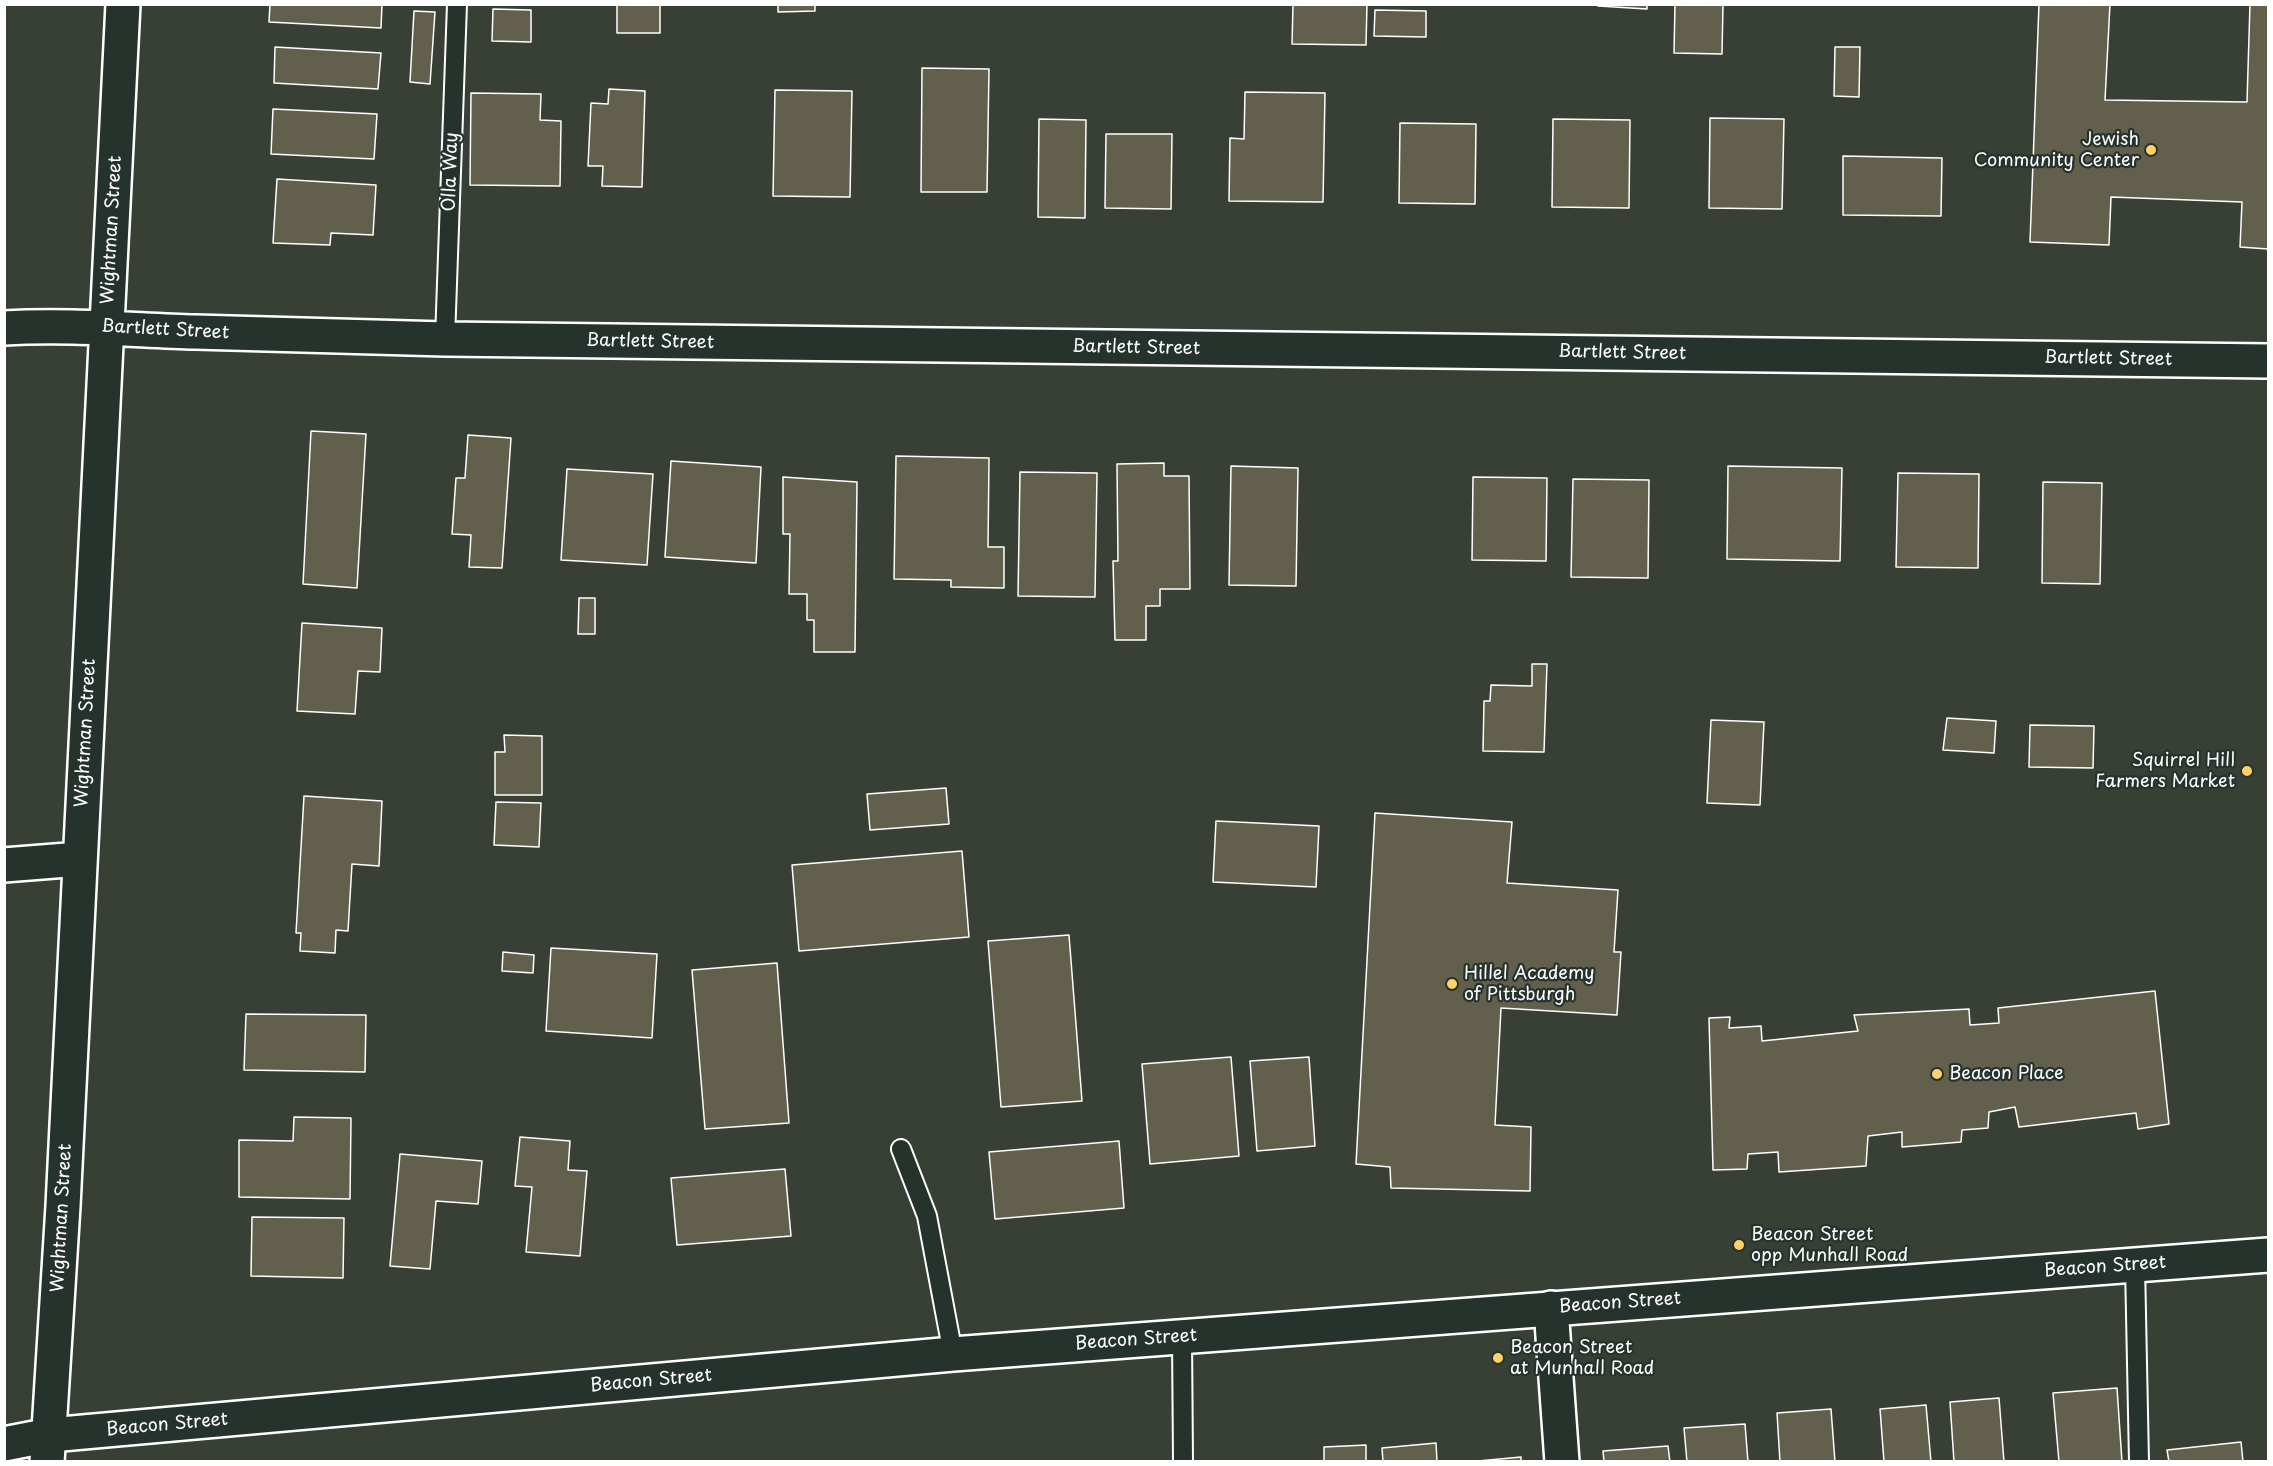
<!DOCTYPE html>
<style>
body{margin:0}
#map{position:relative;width:2273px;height:1466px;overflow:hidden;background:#384036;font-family:"Playpen Sans",sans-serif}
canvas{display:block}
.frame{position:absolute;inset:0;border:6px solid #fff;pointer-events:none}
</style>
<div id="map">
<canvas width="2273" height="1466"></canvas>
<div class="frame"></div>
</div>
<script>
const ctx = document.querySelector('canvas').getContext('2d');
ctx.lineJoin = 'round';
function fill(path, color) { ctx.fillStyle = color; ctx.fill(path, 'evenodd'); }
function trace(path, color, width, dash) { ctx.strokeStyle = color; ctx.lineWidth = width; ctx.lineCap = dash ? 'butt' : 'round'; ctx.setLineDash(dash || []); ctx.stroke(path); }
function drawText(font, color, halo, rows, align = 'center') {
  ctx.font = font + ' "Playpen Sans",sans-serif'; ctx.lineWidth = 4.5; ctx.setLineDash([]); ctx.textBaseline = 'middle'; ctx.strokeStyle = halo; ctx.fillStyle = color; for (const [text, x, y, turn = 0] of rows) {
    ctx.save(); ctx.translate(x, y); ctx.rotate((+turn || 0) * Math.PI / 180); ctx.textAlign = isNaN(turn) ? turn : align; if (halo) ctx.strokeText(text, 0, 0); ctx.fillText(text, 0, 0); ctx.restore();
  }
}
const building = new Path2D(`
 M270,4H382L381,28L269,22Z
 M617,4H660V33H617Z
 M778,4H815V11L778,12Z
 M1293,4H1367L1366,45L1292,44Z
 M1598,4H1647V9L1598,6Z
 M1675,4L1723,5L1722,54L1674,53Z
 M2039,4H2110L2105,100L2247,102L2250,4H2268V249L2240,247L2242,202L2111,197L2109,245L2030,242Z
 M493,9L531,10V42L492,41Z
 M1375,10L1426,11V37L1374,36Z
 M414,11L435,12L430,84L410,82Z
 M275,47L381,53L378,89L274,83Z
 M1835,47H1860L1859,97L1834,96Z
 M922,68L989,69L987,192H921Z
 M609,89L645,91L642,187L602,186L603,166H588L591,103L608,104Z
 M775,90L852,91L850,197L773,196Z
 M1245,92L1325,93L1323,202L1229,201L1230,138L1244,139Z
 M471,93L541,94L540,120L561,121L560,186L470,185Z
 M273,109L377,114L374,159L271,154Z
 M1710,118L1784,119L1782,209L1709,208Z
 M1039,119L1086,120L1085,218L1038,217Z
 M1553,119L1630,120L1629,208L1552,207Z
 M1400,123L1476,124L1475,204L1399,203Z
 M1106,134H1172L1171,209L1105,208Z
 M1843,156L1942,158L1941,216L1843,215Z
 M277,179L376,185L373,235L331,233L330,245L273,243Z
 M311,431L366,434L357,588L303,584Z
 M468,435L511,438L502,568L469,567L471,535L452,534L456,478H465Z
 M896,456L989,458L988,547H1004V588L951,587V580L894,579Z
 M671,461L761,467L756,563L665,557Z
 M1164,463V476H1189L1190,589H1160V606H1146V640H1115L1113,561H1118L1117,464Z
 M1231,466L1298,468L1296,586L1229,585Z
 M1728,466L1842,468L1840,561L1727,559Z
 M567,469L653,474L647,565L561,560Z
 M1020,472L1097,473L1095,597L1018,596Z
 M1898,473L1979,474L1978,568L1896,567Z
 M783,477L857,482L855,652H814V620H807V594H789L790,534H783Z
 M1473,477L1547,478L1546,561L1472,560Z
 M1573,479L1649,480L1648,578L1571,577Z
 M2043,482L2102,483L2100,584L2042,583Z
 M579,598H595V634H578Z
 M302,623L382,628L380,672L358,671L355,714L297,711Z
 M1532,664H1547L1544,752L1483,751L1484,701H1490L1491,685L1532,686Z
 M1947,718L1996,721L1994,753L1943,750Z
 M1711,720L1764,722L1760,805L1707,803Z
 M2030,725L2094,726L2093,768L2029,767Z
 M504,735L542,736V795H495V752H505Z
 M946,788L949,824L870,830L867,794Z
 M304,796L382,801L379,866L352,864L348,931L336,930L335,953L300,951L301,933H296Z
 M496,802L541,803L539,847L494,845Z
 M1375,813L1512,822L1507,883L1618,890L1614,952H1621L1617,1015L1501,1008L1495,1125L1531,1127L1530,1191L1391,1188L1390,1167L1356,1164Z
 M1216,821L1319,826L1316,887L1213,882Z
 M962,851L969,937L799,951L792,865Z
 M1069,935L1082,1101L1001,1107L988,941Z
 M551,948L657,954L652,1038L546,1031Z
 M503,952L534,955L533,973L502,971Z
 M777,963L789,1123L705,1129L692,970Z
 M2155,991L2169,1124L2138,1129L2136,1113L2019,1127L2015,1107L1989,1112L1988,1128L1962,1130L1961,1142L1902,1147V1132L1868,1136L1866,1166L1779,1172L1778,1152L1748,1154L1747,1169L1713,1170L1709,1018L1730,1017L1729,1028L1761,1026L1762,1041L1858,1031L1854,1015L1969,1009L1970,1025L1999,1023L1998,1008Z
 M246,1014L366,1015L365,1072L244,1070Z
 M1231,1057L1239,1156L1150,1164L1142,1064Z
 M1309,1057L1315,1146L1257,1151L1250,1061Z
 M294,1117L351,1118L350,1199L239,1197V1140L293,1141Z
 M520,1137L570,1141L568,1170L587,1171L580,1256L526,1252L532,1187L515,1186Z
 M1119,1141L1124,1208L995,1219L989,1152Z
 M400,1154L482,1161L478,1204L436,1201L430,1269L390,1266Z
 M785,1169L791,1236L677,1245L671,1178Z
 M252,1217L344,1218L343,1278L251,1276Z
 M2117,1388L2122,1462H2059L2053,1393Z
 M1999,1398L2004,1462H1954L1950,1402Z
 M1926,1405L1931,1462H1884L1880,1409Z
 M1831,1409L1835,1462H1780L1777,1413Z
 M1745,1424L1748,1462H1687L1684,1428Z
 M2241,1442L2243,1462H2169L2167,1450Z
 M1436,1443L1437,1462H1383L1382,1448Z
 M1366,1445V1462H1324V1447Z
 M1668,1446L1670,1462H1604L1603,1451Z
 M1521,1457V1462H1467Z`);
fill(building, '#62604c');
trace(building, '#fff', 1.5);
const lane = new Path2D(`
 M445,339L457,4
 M901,1149L927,1216L953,1354
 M2135,1265L2139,1462
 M1182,1337L1183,1462`);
const street = new Path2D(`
 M4,328C68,324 132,330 195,332C279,335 362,337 445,339L2268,361
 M4,865L80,859
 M1551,1308L1562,1462
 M47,1462L63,1206L123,4`);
const secondary = new Path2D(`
 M4,1444L50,1435L953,1354L2268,1255`);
trace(lane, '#fff', 22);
trace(street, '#fff', 38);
trace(secondary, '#fff', 38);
trace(lane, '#26332d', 18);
trace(street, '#26332d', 33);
trace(secondary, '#26332d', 33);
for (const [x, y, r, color] of [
 [2151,150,6,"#ffd166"],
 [2247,771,6,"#ffd166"],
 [1452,984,6,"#ffd166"],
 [1937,1074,6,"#ffd166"],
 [1739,1245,6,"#ffd166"],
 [1498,1358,6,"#ffd166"]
]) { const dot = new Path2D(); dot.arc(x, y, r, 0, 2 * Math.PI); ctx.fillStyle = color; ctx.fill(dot); trace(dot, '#26332d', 2); }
drawText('18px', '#fff', '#26332d', [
 ["Jewish",2139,140,"right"],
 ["Community Center",2139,161,"right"],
 ["Squirrel Hill",2235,761,"right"],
 ["Farmers Market",2235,782,"right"],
 ["Hillel Academy",1464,974],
 ["of Pittsburgh",1464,995],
 ["Beacon Place",1949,1074],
 ["Beacon Street",1751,1235],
 ["opp Munhall Road",1751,1256],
 ["Beacon Street",1510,1348],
 ["at Munhall Road",1510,1369]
], 'left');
drawText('18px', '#fff', '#26332d', [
 ["Olla Way",451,172,-88],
 ["Wightman Street",112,230,-87],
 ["Bartlett Street",165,330,3],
 ["Bartlett Street",650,342,1],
 ["Bartlett Street",1136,348,1],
 ["Bartlett Street",1622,353,1],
 ["Bartlett Street",2108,359,1],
 ["Wightman Street",86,733,-87],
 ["Wightman Street",62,1218,-87],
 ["Beacon Street",2105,1267,-4],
 ["Beacon Street",1620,1303,-4],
 ["Beacon Street",1136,1340,-4],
 ["Beacon Street",651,1381,-5],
 ["Beacon Street",167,1425,-5]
]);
</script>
